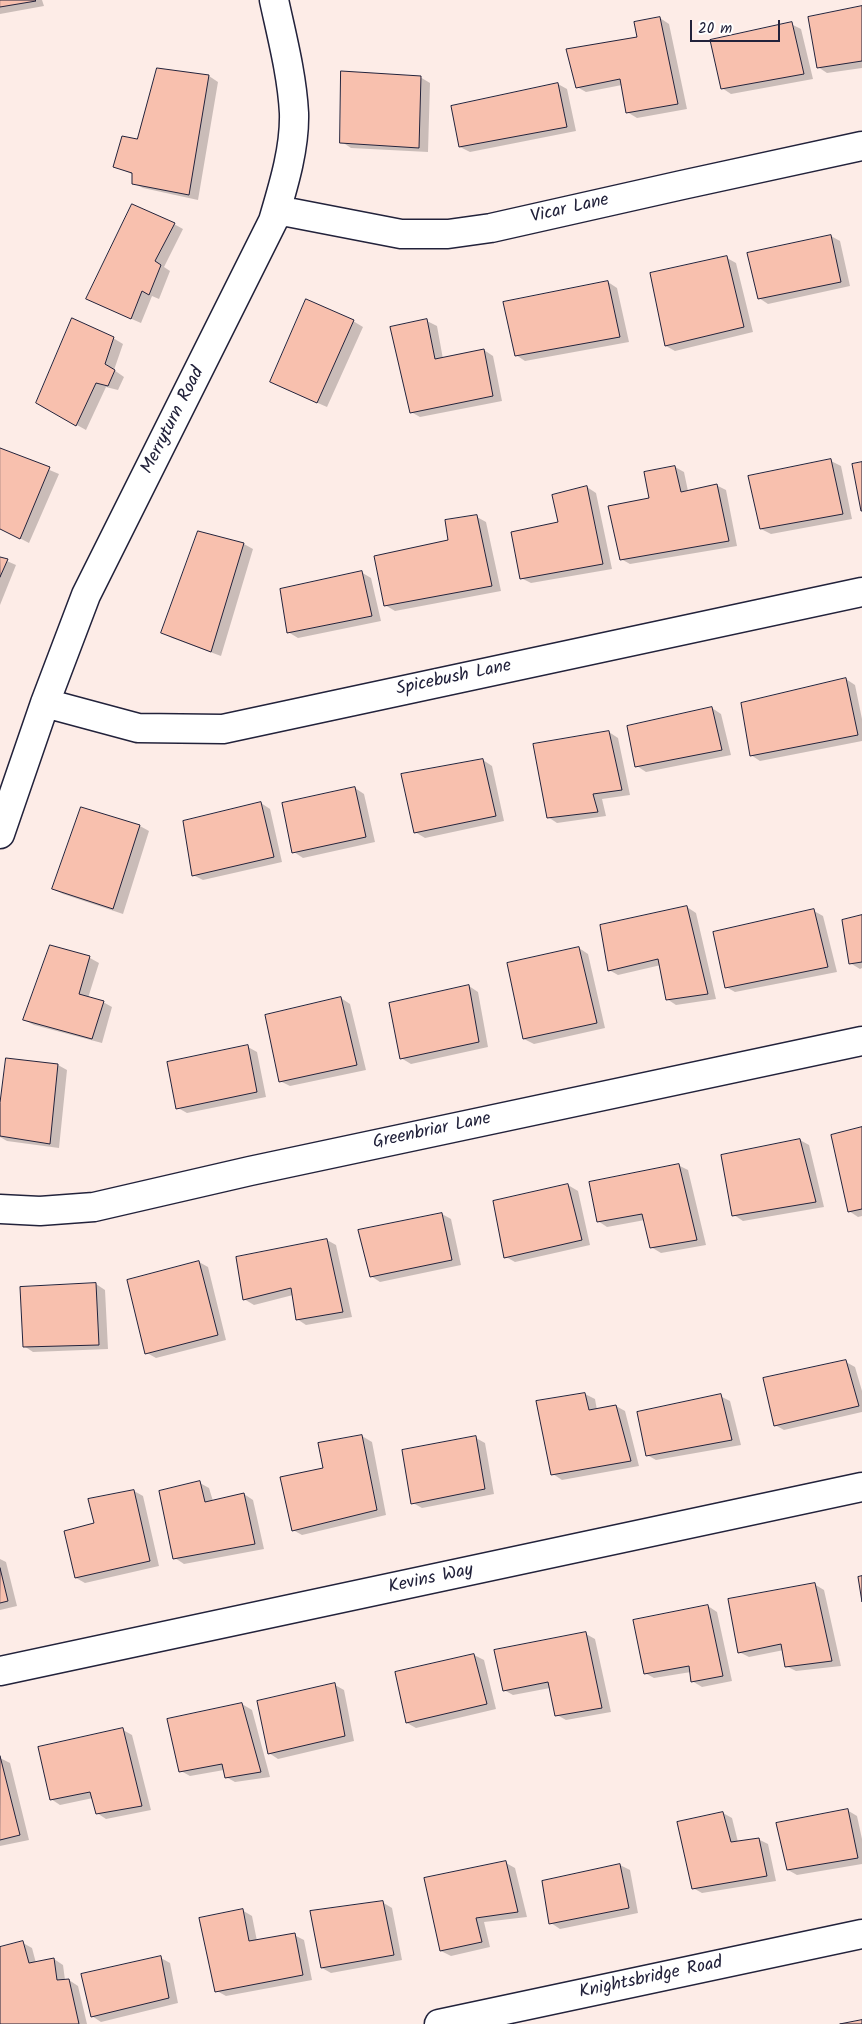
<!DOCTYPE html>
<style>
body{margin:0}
#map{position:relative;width:862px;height:2024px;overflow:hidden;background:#fdece7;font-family:Kalam,sans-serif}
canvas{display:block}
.scale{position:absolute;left:690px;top:20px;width:90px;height:22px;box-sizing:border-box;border:2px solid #22223b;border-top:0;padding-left:6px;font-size:15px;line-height:18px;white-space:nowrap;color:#22223b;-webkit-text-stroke:4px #fff;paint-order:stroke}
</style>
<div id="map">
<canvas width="862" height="2024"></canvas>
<div class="scale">20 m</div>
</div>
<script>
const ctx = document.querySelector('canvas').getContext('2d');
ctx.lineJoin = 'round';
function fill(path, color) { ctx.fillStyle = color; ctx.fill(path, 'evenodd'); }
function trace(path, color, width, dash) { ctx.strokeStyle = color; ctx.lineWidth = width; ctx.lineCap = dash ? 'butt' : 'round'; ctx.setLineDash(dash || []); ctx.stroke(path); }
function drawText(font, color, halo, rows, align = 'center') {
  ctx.font = font + ' Kalam,sans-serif'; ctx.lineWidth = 4; ctx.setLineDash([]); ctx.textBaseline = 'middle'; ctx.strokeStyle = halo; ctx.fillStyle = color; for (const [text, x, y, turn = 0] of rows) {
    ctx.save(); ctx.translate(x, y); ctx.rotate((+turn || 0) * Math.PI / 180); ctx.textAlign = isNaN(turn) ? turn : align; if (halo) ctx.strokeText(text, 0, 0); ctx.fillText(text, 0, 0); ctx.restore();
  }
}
fill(new Path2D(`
 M0,0H42L44,6L0,14Z
 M862,7V68L827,73L818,67Z
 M660,18L669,24L687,109L637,118L627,112L622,85L586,92L577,87L639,38Z
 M791,24L801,29L813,79L731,94L722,88Z
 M158,69L209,76L218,82L198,200L143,188L133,183L134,175L114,166L137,141Z
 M420,77L430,83L428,152L351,148L342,142Z
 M558,84L567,89L576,131L470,152L460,147Z
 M174,224L183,229L164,267L170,271L159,299L152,296L141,323L97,304Z
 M831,236L840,241L850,286L768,304L759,298Z
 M727,258L736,263L753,332L675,351L666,346Z
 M608,282L617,288L629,342L525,361L516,355Z
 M353,321L363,327L327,407L281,387Z
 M427,321L437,326L443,359L484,350L493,356L502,401L420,417L411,412Z
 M113,338L123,344L114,370L124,377L118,390L106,387L86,430L37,403Z
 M0,449L59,474L29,543L0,528Z
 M831,461L841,466L852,519L771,534L761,529Z
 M675,467L684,472L688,491L716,485L726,490L737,546L630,564L621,559L650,499Z
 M587,487L596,493L612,569L531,583L521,578L559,523Z
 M477,517L486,522L501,591L395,611L385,605Z
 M244,544L253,549L221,656L172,638L163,633Z
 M0,558L16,565L0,605Z
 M361,572L371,578L381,621L298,638L288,632Z
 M846,679L855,685L862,719V741L760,761L751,755Z
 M712,708L721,714L731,755L646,772L637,766Z
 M609,732L618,738L630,795L602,799L606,816L557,823L548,817Z
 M483,760L492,766L504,821L425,838L415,832Z
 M355,788L364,794L375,842L303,858L294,852Z
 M261,803L270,809L282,862L203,880L193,875Z
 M81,808L140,826L149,831L123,914L63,894L53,889Z
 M687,907L696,913L716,999L676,1005L667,999L661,965L618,975L609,970Z
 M814,911L823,916L837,972L735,992L726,987Z
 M862,916V968L860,969L850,963Z
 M51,947L90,958L99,963L88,998L103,1002L112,1007L102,1043L34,1025L24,1020Z
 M579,948L588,954L605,1028L534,1044L524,1039Z
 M469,986L478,992L488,1047L411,1064L401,1058Z
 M341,998L350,1004L366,1070L290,1086L280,1081Z
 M248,1047L257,1052L266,1097L187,1113L178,1108Z
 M58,1065L67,1070L59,1148L7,1141L0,1137V1113Z
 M862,1128V1216L858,1217L849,1211Z
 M800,1140L809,1145L824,1207L743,1221L734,1215Z
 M678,1165L688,1170L706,1245L661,1253L651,1247L645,1220L607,1227L598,1221Z
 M568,1185L578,1191L590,1245L515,1262L506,1257Z
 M442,1214L451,1219L461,1265L380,1282L371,1276Z
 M327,1240L336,1245L352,1317L306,1325L297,1319L293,1295L254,1305L244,1299Z
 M199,1262L208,1267L226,1340L156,1358L147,1353Z
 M96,1284L105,1290L108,1349L33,1352L24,1346Z
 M846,1362L855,1367L862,1391V1412L784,1430L775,1425Z
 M585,1394L595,1399L597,1410L616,1406L625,1411L639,1466L562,1480L553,1474Z
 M720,1396L730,1401L741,1445L656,1460L647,1455Z
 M362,1436L372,1442L386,1515L302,1535L293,1530L324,1469Z
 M476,1438L485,1443L494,1494L422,1508L413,1503Z
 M200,1483L209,1488L213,1501L244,1494L253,1500L264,1549L184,1564L175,1558Z
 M134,1491L143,1496L159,1566L85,1583L76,1578L95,1524Z
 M0,1559L6,1562L17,1606L0,1610Z
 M814,1584L824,1590L841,1666L796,1671L786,1666L784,1650L749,1657L739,1652Z
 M708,1606L717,1612L732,1681L702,1687L692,1681L691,1672L654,1678L645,1673Z
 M586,1634L595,1639L611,1712L566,1720L557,1715L550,1688L513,1695L504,1690Z
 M474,1655L484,1660L496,1709L416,1728L407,1723L397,1673Z
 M335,1685L344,1690L354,1741L278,1759L269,1753Z
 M242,1704L252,1710L270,1777L235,1782L226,1777L224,1770L190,1776L181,1771Z
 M123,1730L132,1735L151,1810L106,1819L97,1813L93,1798L60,1805L51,1799Z
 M0,1758L10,1763L29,1840L0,1846Z
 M847,1810L857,1816L862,1839V1864L797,1875L788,1870Z
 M723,1813L732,1818L738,1842L758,1839L768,1844L776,1881L702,1893L693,1888Z
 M506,1863L515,1868L527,1917L484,1922L490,1947L451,1956L441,1951Z
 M620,1865L630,1870L638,1913L560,1929L551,1923Z
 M382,1902L392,1908L402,1960L331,1973L322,1968Z
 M242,1910L252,1916L257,1941L294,1935L304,1940L312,1980L226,1996L217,1991Z
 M23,1943L32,1948L36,1963L54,1959L63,1965L65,1980H69L78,1986L87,2024H0V1948Z
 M161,1958L170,1963L178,2003L101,2022L92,2016Z`), '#0003');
const building = new Path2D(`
 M0,0H35L36,1L0,7Z
 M862,6V61L817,68L808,17Z
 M660,17L678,104L626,113L620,79L576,88L566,49L637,37L634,22Z
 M792,22L804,74L721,89L710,40Z
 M157,68L209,75L189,195L132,184V173L113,167L122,136L137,139Z
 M341,71L421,76L419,148L340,143Z
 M558,83L567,127L459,147L451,106Z
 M132,204L175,223L155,261L161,265L149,295L142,291L131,319L86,299Z
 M831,235L841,282L758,299L747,253Z
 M727,256L744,327L665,346L650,273Z
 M608,281L620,337L515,356L503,302Z
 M306,299L354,320L317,403L270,382Z
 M72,318L114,337L105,364L115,370L108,386L96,383L76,426L36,403Z
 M427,319L435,359L484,349L493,396L410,413L390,327Z
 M0,448L50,467L20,539L0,529Z
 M831,459L843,514L760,529L748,476Z
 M862,462V511H861L852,464Z
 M675,466L681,492L717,484L729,541L620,560L608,506L649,498L644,472Z
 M587,486L603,564L520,579L511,532L558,522L552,495Z
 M477,515L492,586L384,606L374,556L448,540L445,520Z
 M198,531L244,543L211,652L161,633Z
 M0,557L8,559L0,577Z
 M362,571L372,616L287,633L280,589Z
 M846,678L858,735L750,756L741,703Z
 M712,707L722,750L635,767L627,726Z
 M609,731L622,790L593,794L598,812L547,818L533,744Z
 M483,759L496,816L414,833L401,774Z
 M355,787L366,837L292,853L282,803Z
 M261,802L274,857L192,876L183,821Z
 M81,807L140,825L113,909L52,889Z
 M687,906L708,994L666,1000L658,959L608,971L600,925Z
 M814,909L828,967L725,988L713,932Z
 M862,915V962L849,964L842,920Z
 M50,945L90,956L79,994L104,1001L92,1039L23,1020Z
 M579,947L597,1023L523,1039L507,963Z
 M469,985L479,1042L400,1059L389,1003Z
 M341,997L357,1065L279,1082L265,1015Z
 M248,1045L257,1092L176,1109L167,1062Z
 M6,1058L58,1064L50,1144L0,1136V1103Z
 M862,1127V1209L848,1212L831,1135Z
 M800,1139L816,1202L732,1216L721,1155Z
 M679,1164L697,1240L650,1248L642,1214L597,1222L589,1182Z
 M568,1184L582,1240L504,1258L493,1201Z
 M442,1213L452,1260L370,1277L358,1230Z
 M327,1239L343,1312L296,1320L291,1288L243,1300L236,1257Z
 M199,1261L218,1335L145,1354L127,1280Z
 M96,1283L99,1345L23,1347L20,1287Z
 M846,1360L859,1406L774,1426L763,1378Z
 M585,1393L589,1410L616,1405L631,1461L551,1475L536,1401Z
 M721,1394L732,1440L646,1456L637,1412Z
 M362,1435L377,1510L292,1531L280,1477L323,1468L318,1443Z
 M476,1436L485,1489L411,1504L402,1450Z
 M200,1481L205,1502L244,1493L255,1544L173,1559L159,1491Z
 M134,1490L150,1561L75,1578L64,1531L94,1523L88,1499Z
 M0,1568L8,1601L0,1603Z
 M862,1576V1602L858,1577Z
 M815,1583L832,1661L785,1667L781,1644L738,1653L728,1599Z
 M708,1605L723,1676L691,1682L689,1666L644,1674L633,1620Z
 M586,1632L602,1708L555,1716L548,1682L503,1691L494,1650Z
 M474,1654L487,1704L406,1723L395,1672Z
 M335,1683L345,1736L268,1754L257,1701Z
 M242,1703L261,1772L225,1778L222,1764L179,1772L167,1719Z
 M123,1728L142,1806L96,1814L90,1792L50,1800L38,1747Z
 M0,1756L20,1835L0,1840Z
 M848,1809L858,1858L787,1870L776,1823Z
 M723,1812L731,1842L759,1838L767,1876L692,1889L677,1822Z
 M506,1861L518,1912L476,1918L482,1942L440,1951L424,1878Z
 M620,1864L629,1908L549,1924L542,1881Z
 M383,1901L394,1955L321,1968L310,1911Z
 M243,1909L249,1941L295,1933L303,1975L215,1992L199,1918Z
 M23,1941L29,1963L54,1958L57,1980L69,1979L79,2024H0V1947Z
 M161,1956L169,1998L91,2017L81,1974Z
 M862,2020V2024H840Z`);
fill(building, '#f8c0ae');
trace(building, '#22223b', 1);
const street = new Path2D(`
 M277,210L401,234H448L491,228L682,185L862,146
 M45,703L138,728L223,729L862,592
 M0,834L45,703L86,595L273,221C283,187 295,149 294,113C292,75 282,37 274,0
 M0,1209L40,1211L94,1207L250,1171L862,1041
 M0,1671L862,1487
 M439,2024L862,1934`);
trace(street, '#22223b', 31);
trace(street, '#fff', 28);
drawText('18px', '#22223b', '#fff', [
 ["Vicar Lane",570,210,-13],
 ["Merryturn Road",174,421,-63],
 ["Spicebush Lane",454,679,-12],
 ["Greenbriar Lane",432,1132,-12],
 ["Kevins Way",431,1580,-12],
 ["Knightsbridge Road",651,1979,-12]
]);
</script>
